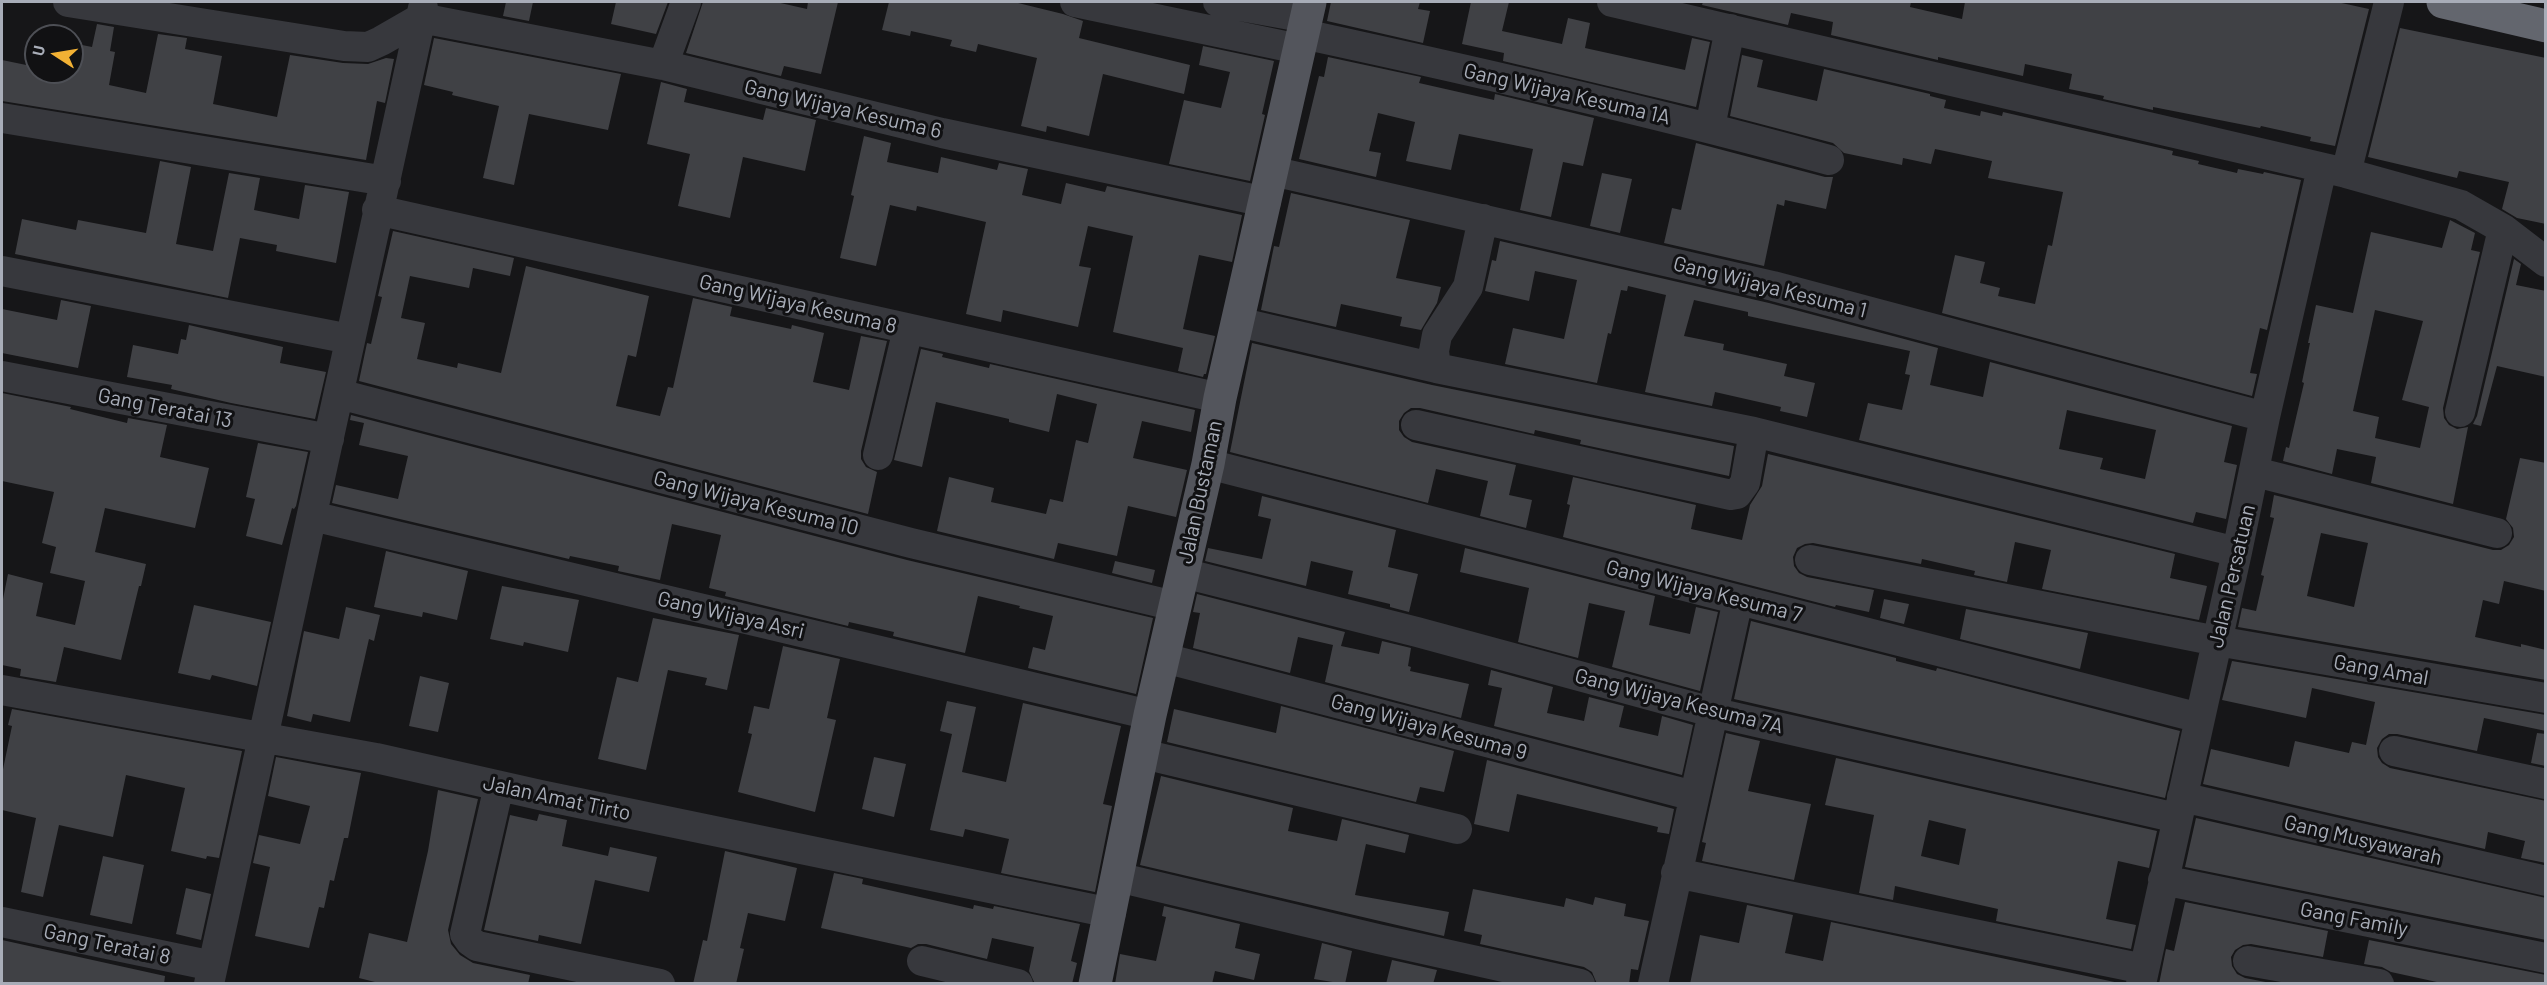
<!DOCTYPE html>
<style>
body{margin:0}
#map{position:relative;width:2547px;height:985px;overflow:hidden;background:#161618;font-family:Barlow,sans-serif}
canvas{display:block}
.frame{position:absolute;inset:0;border:3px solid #a8adb8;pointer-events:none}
.north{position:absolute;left:24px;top:24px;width:60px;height:60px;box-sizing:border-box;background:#111113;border:2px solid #4d4f55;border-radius:50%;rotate:282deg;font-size:16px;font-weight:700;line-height:24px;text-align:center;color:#a8adb8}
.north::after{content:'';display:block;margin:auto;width:21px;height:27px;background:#f2b134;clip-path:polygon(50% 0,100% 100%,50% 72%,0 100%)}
</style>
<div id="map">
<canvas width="2547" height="985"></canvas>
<div class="frame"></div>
<div class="north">U</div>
</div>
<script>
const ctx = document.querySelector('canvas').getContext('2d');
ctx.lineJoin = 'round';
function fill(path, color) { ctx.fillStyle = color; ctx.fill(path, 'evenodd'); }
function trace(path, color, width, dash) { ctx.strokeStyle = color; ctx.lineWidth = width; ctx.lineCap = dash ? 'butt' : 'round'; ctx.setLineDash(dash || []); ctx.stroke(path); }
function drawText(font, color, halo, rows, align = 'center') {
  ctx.font = font + ' Barlow,sans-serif'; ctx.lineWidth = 6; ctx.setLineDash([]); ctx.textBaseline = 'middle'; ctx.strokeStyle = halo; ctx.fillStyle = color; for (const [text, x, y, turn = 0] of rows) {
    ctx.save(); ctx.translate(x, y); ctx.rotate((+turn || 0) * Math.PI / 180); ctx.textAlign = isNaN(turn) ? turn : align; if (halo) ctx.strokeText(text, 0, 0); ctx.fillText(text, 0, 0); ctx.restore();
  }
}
fill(new Path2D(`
 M506,2H533L529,21L503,16Z
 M616,2H668L656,34L611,24Z
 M703,2H776L807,9L808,2H838L821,74L784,66L781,76L686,53Z
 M889,2H1014L1063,14L1083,21L1079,38L1190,65L1184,94L1103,74L1089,136L1047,126L1046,132L1021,126L1037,58L978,44L976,52L950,46L952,40L911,31L910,36L882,30Z
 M1331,2H1420L1418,9L1430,11L1423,43L1327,21Z
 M1471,2H1509L1502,31L1562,44L1568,18L1590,23L1585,48L1685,70L1692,38L1710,42L1696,107L1503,61L1504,53L1462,44Z
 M1703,2H1911L1910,7L1962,19L1965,2H2337L2369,9L2335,146L2310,141L2311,137L2261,126L2260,128L2153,107V110L2103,99L2104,96L2069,89L2072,74L2025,64L2023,76L1938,57V60L1831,35L1833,22L1791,13L1788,25L1702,5Z
 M97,24L114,27L110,51L115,52L109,85L146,93L158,34L187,38L185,49L222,56L213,104L277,117L290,55L343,63L368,64L386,58L394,59L385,103L377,101L366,160L2,101V60L36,67V72H72V43L92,47Z
 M2400,28L2546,58V224L2517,218L2502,209L2509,182L2459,171L2457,178L2368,157Z
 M434,38L621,74L608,130L529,114L514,185L483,178L499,106L452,95L453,92L424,85Z
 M1203,46L1274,61L1262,114L1265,115L1250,181L1169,164L1184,100L1221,108L1230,72L1199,65Z
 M1742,55L1763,60L1757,87L1817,101L1824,69L1930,94V96L1946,100L1944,108L1980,116L1981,111L2002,116L2003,112L2173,151L2172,155L2199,161L2198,164L2237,173L2238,169L2263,174L2264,172L2301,180L2267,330L2260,328L2250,373L2257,374L2252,396L1942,313L1955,255L1985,262L1980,283L2000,288L1998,296L2035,304L2048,245L2052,246L2063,192L1988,178L1992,161L1935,149L1931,164L1903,158L1902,165L1844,153L1833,143L1730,116Z
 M1328,57L1421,77L1419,83L1494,100L1495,94L1594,118L1583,166L1563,162L1551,217L1520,210L1533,149L1459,134L1451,170L1406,161L1415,122L1378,113L1369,151L1381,153L1376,177L1299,159L1319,76L1324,77Z
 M661,82L687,89L684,102L763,120L766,108L816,120L805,171L743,157L730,218L678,206L690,154L647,144Z
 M864,136L891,143L887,162L938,173L941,157L997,170L999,163L1028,169L1022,195L1061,204L1066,183L1105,192L1107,186L1242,215L1232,262L1199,255L1183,329L1215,336L1206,374H1204L1203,377L1178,371L1183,348L1113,332L1133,236L1088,226L1079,266L1091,268L1078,327L1003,310L1001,322L966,314L986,222L917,206L916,211L890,205L876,266L840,258L854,196L851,195Z
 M1696,143L1825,177H1833L1826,209L1785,200L1784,206L1777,204L1764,266L1664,243L1672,208L1681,210Z
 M160,161L191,167L176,244L213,251L229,173L260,178L254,210L299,219L305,185L349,192L336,263L276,251L277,245L240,238L228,298L15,254L22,219L76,230L78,220L146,233Z
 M1602,173L1632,179L1620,233L1590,226Z
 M1291,193L1410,220L1396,278L1441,287L1437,303L1421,330L1400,326L1402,317L1341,304L1336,327L1261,310L1274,246L1279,247Z
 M2450,220L2475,233L2471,250L2480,252L2443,408L2444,418L2449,425L2457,429L2468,427L2453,504L2371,483L2376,457L2337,449L2332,474L2283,461L2286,447L2289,448L2304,383L2302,382L2310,343H2308L2316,305L2353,313L2371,232L2442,248ZM2375,310L2423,321L2402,400L2429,407L2420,448L2375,438L2379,417L2353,411Z
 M393,231L514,258L510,276L473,268L469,288L410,276L401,318L425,323L417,359L457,368L458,363L501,373L526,266L649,296L636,357L628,355L616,406L660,416L668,387L673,388L693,298L732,307L730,316L791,329L792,325L824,333L813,382L849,390L861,336L887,341L861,451V459L866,467L877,472L868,514L359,381L367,343L371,344L382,297L378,296Z
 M1500,241L1769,303L1938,348L1930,385L1983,397L1990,362L2232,426L2224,462L2237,465L2226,519L2196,512L2193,523L1859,440L1868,403L1902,410L1910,375L1905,374L1910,351L1748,316V312L1694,300L1684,336L1724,344L1723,350L1787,364L1784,376L1815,383L1807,417L1780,411L1781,407L1715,392L1712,406L1645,392L1666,295L1628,286L1627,291L1621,290L1611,334L1608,333L1597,383L1505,364L1513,328L1564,339L1577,280L1535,271L1529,301L1485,291L1492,260L1496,261ZM2067,410L2156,430L2145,479L2100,469L2103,458L2059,449Z
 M2514,259L2521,264L2516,285L2546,291V377L2497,366L2481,426L2473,424L2477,416Z
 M61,300L91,306L78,368L2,353V309L57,320Z
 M189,325L283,347L280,363L326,372L315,419L231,403L171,389L172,385L127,377L133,345L178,354L181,339L186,340Z
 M1252,343L1432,385L1734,446L1729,476L1580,444L1581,440L1535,430L1534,434L1420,408H1411L1404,413L1399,421V430L1404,437L1412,442L1516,465L1509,495L1532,500L1526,528L1480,516L1488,481L1436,469L1428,503L1230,452Z
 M921,349L943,354L942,357L989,368L990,364L1195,410L1191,432L1142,421L1133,458L1187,470L1176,517L1128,506L1117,556L1058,543L1054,559L937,531L949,477L994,488L991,502L1046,514L1050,499L1063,502L1076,440L1088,443L1097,404L1057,394L1049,432L1009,422V419L936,402L922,467L894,460Z
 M2,393L71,407L70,409L127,423L128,418L167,425L160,457L209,468L195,528L105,508L95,552L146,564L141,586H139L121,660L64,647L56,682L20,676L21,669L2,665V604L8,574L43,583L36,616L75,625L85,581L50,573L56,547L42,543L54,492L2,481Z
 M351,415L907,560L1153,618L1136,694L1028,668L1033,647L1045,650L1053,616L1019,608L1020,606L978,596L965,653L893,636L894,632L849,622L848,626L725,596L726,592L709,588L721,535L672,524L660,580L618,571L619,566L570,556L569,559L332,503L336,485L398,499L408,456L359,445L364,423L350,420Z
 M258,443L308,452L296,506L294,509L292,508L282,545L246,536L255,499L246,497Z
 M1768,454L2175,554L2170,578L2207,586L2199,620L2042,589L2051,550L2015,542L2007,582L1974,575L1975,571L1922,559L1921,564L1813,543L1805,544L1797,548L1793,557L1794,566L1799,573L1807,577L1874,590L1869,612L1836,605L1835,607L1563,537L1570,505L1567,504L1573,477L1696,505L1691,529L1742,540L1750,505L1762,486Z
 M2520,458L2546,463V591L2504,581L2499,604L2483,600L2475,637L2521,647V644L2546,650V680L2238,627L2242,608L2256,611L2264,576L2261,575L2274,518L2270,517L2274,495L2493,550H2501L2509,545L2514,537L2513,528L2506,519ZM2321,533L2368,543L2354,607L2307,596Z
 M1262,496L1396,530L1388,567L1418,574L1409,612L1390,607V604L1348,594L1353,571L1311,561L1306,586L1205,561L1208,548L1262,559L1271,519L1258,516Z
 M1465,548L1655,596L1649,625L1690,634L1696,607L1718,612L1700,691L1612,667L1625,611L1589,603L1578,658L1518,642L1529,588L1460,572Z
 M386,551L468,571L457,620L423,612L422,617L374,607Z
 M1115,561L1155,570L1152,583L1112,573Z
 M502,586L579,600L568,652L524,642L523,646L490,639Z
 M1197,594L1345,632L1341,646L1379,654L1382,641L1411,648L1408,666L1411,667L1410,671L1469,684L1461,718L1325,682L1333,645L1298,637L1290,673L1193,648L1200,613L1193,612Z
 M1884,599L1909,604L1904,624L1880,618Z
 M194,605L271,622L257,686L212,675L210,680L178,673Z
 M346,607L380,615L374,641L369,639L350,722L313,714L311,722L287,716L304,631L339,639Z
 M1966,609L2088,633L2080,669L1960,639Z
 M653,618L739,635L727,690L705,685L707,678L668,670L646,770L598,759L617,677L638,682Z
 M1751,621L1896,658V661L1936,671L1937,668L2180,731L2165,798L1734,699Z
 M783,646L840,659L827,718L836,720L815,812L738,792L752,734L748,733L754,706L769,709Z
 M2232,661L2546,715V731L2484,718L2477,751L2397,734H2389L2382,739L2377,748L2378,757L2382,763L2390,768L2546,801V863L2521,858L2525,841L2488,832L2485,849L2203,784L2211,749L2289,767L2295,741L2349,753L2352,742L2366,745L2375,702L2312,688L2306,718L2222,700Z
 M1491,670L1553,687L1547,713L1584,721L1589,697L1624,706L1619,727L1658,736L1662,716L1693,725L1682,775L1494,726L1502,688L1488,685Z
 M420,676L449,683L438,732L409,726Z
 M947,701L976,707L962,772L1006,782L1023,703L1121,726L1103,804L1112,806L1095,892L1001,873L1009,839L965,829L963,837L930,830L952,734L940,731Z
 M1281,706L1454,751L1444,792L1420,787L1416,802L1167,742L1174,709L1276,733Z
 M12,709L242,751L219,858L207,856L206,859L171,851L185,788L126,775L113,837L59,825L43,897L21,892L36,818L2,810V774L12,726L8,725Z
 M1726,733L1760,741L1748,791L1811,804L1794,880L1702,861L1706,843L1702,842Z
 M2537,733L2546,734V766L2531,763Z
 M276,757L361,773L348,838H344L334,881L330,880L324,908L319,907L309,948L255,936L270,867L253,863L259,835L300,844L310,806L268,796Z
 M874,757L906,764L894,817L862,809Z
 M1836,758L2157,831L2149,868L2118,861L2106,919L2136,925L2131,949L1996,921L1998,909L1895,886L1893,900L1859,893L1874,815L1825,805ZM1929,820L1966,829L1959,865L1921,856Z
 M1487,760L1674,809L1669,834L1657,832L1658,827L1517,794L1509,832L1474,824Z
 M1161,776L1293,808L1288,831L1337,841L1342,819L1409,835L1405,853L1366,844L1355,895L1449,912L1444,936L1140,865Z
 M438,790L478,799L448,930L451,944L460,955L473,963L530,975L528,984H383L359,978L369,933L407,942L428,851Z
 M539,814L567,820L562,846L608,856L610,847L657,857L649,892L595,880L581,944L539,935L538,941L484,930L510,815L537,821Z
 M2196,818L2546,898V940L2185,867Z
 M725,851L797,868L785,921L748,913L740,948L744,949L736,984H693L703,940L707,941Z
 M103,856L144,865L132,924L90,915Z
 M834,873L863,879L862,884L973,909L974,905L993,909L994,906L1080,924L1071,961L1077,963L1072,984H1035L1029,971L1034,947L992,938L987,959L926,944H918L911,948L821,928Z
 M186,888L211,894L201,940L176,934Z
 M1473,889L1564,907L1566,898L1593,905L1595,897L1626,904L1624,916L1649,921L1638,970L1631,969L1629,984H1597L1592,972L1584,967L1480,944L1482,935L1464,931Z
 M2185,902L2328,931L2323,957L2251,944L2243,945L2235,950L2231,957L2232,966L2237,974L2245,978L2276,984H2159L2166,949L2174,951Z
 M1747,905L1793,915L1785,953L1823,961L1831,922L2124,984H1690L1700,935L1739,943Z
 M1164,906L1240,924L1235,948L1260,954L1254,980L1215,971L1212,984H1115L1120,954L1156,961L1166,917L1162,916Z
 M2,940L165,976L164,984H2Z
 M2369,940L2546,975V984H2446L2391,972L2382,967L2364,964Z
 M1322,943L1352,951L1345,984L1314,979Z
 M1392,960L1437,970L1433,984H1386Z`), '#404145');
trace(new Path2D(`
 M68,2L344,46L368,47L381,41L421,18L663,65L942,133L1266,202
 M1075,2L1299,49
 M1218,2L1307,18
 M1612,2L2346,173L2461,205L2503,229L2546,262
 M1303,34C1479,72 1655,112 1829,160
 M663,65L686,2
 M2,118L386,181
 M1710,127L1730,29
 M1272,171L1773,286L2265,417
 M2346,173L2389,2
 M377,210L1220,398
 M2,271L350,339
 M1238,322L1436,368L1754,432L2237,552
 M1436,368L1434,351L1437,335L1468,287L1483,219
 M2,376L329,439
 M339,394L911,543L1175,606
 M2460,412L2503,229
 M1416,425L1731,495L1737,494L1745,483L1754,432
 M878,455L908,329
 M1208,464L2200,718
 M2255,472L2497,533
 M312,516L1150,715
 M1810,560L2217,641L2546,698
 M1183,573L1417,632L1712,712L2177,818
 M1164,658L1694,796
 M2,690L376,758L540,795L1111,913
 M2394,751L2546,784
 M1143,754L1457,829
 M499,786L465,934L470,941L477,946L660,984
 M2182,797L2546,881
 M1676,873L2144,969
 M1117,877L1378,939L1580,984
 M2163,880L2546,958
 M2,922L213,966
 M922,961L1018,984
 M2248,961L2379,984
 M209,984L423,8
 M1653,984L1738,600
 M2141,984L2237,552L2265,417L2322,168`), '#37383d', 30);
trace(new Path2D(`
 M1095,984L1150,715L1208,464L1220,398L1310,2`), '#53555c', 33);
trace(new Path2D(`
 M2443,2L2546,26`), '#63666e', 33);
drawText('21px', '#a8adb8', '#111113', [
 ["Gang Wijaya Kesuma 1A",1567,94,13],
 ["Gang Wijaya Kesuma 6",843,109,13],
 ["Gang Wijaya Kesuma 1",1770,287,14],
 ["Gang Wijaya Kesuma 8",798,304,13],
 ["Gang Teratai 13",165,408,11],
 ["Jalan Bustaman",1200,492,-78],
 ["Gang Wijaya Kesuma 10",756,503,14],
 ["Jalan Persatuan",2232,576,-77],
 ["Gang Wijaya Kesuma 7",1704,591,14],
 ["Gang Wijaya Asri",731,615,13],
 ["Gang Amal",2381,670,10],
 ["Gang Wijaya Kesuma 7A",1679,701,14],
 ["Gang Wijaya Kesuma 9",1429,727,15],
 ["Jalan Amat Tirto",557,798,12],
 ["Gang Musyawarah",2363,840,13],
 ["Gang Family",2354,919,11],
 ["Gang Teratai 8",107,944,12]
]);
</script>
